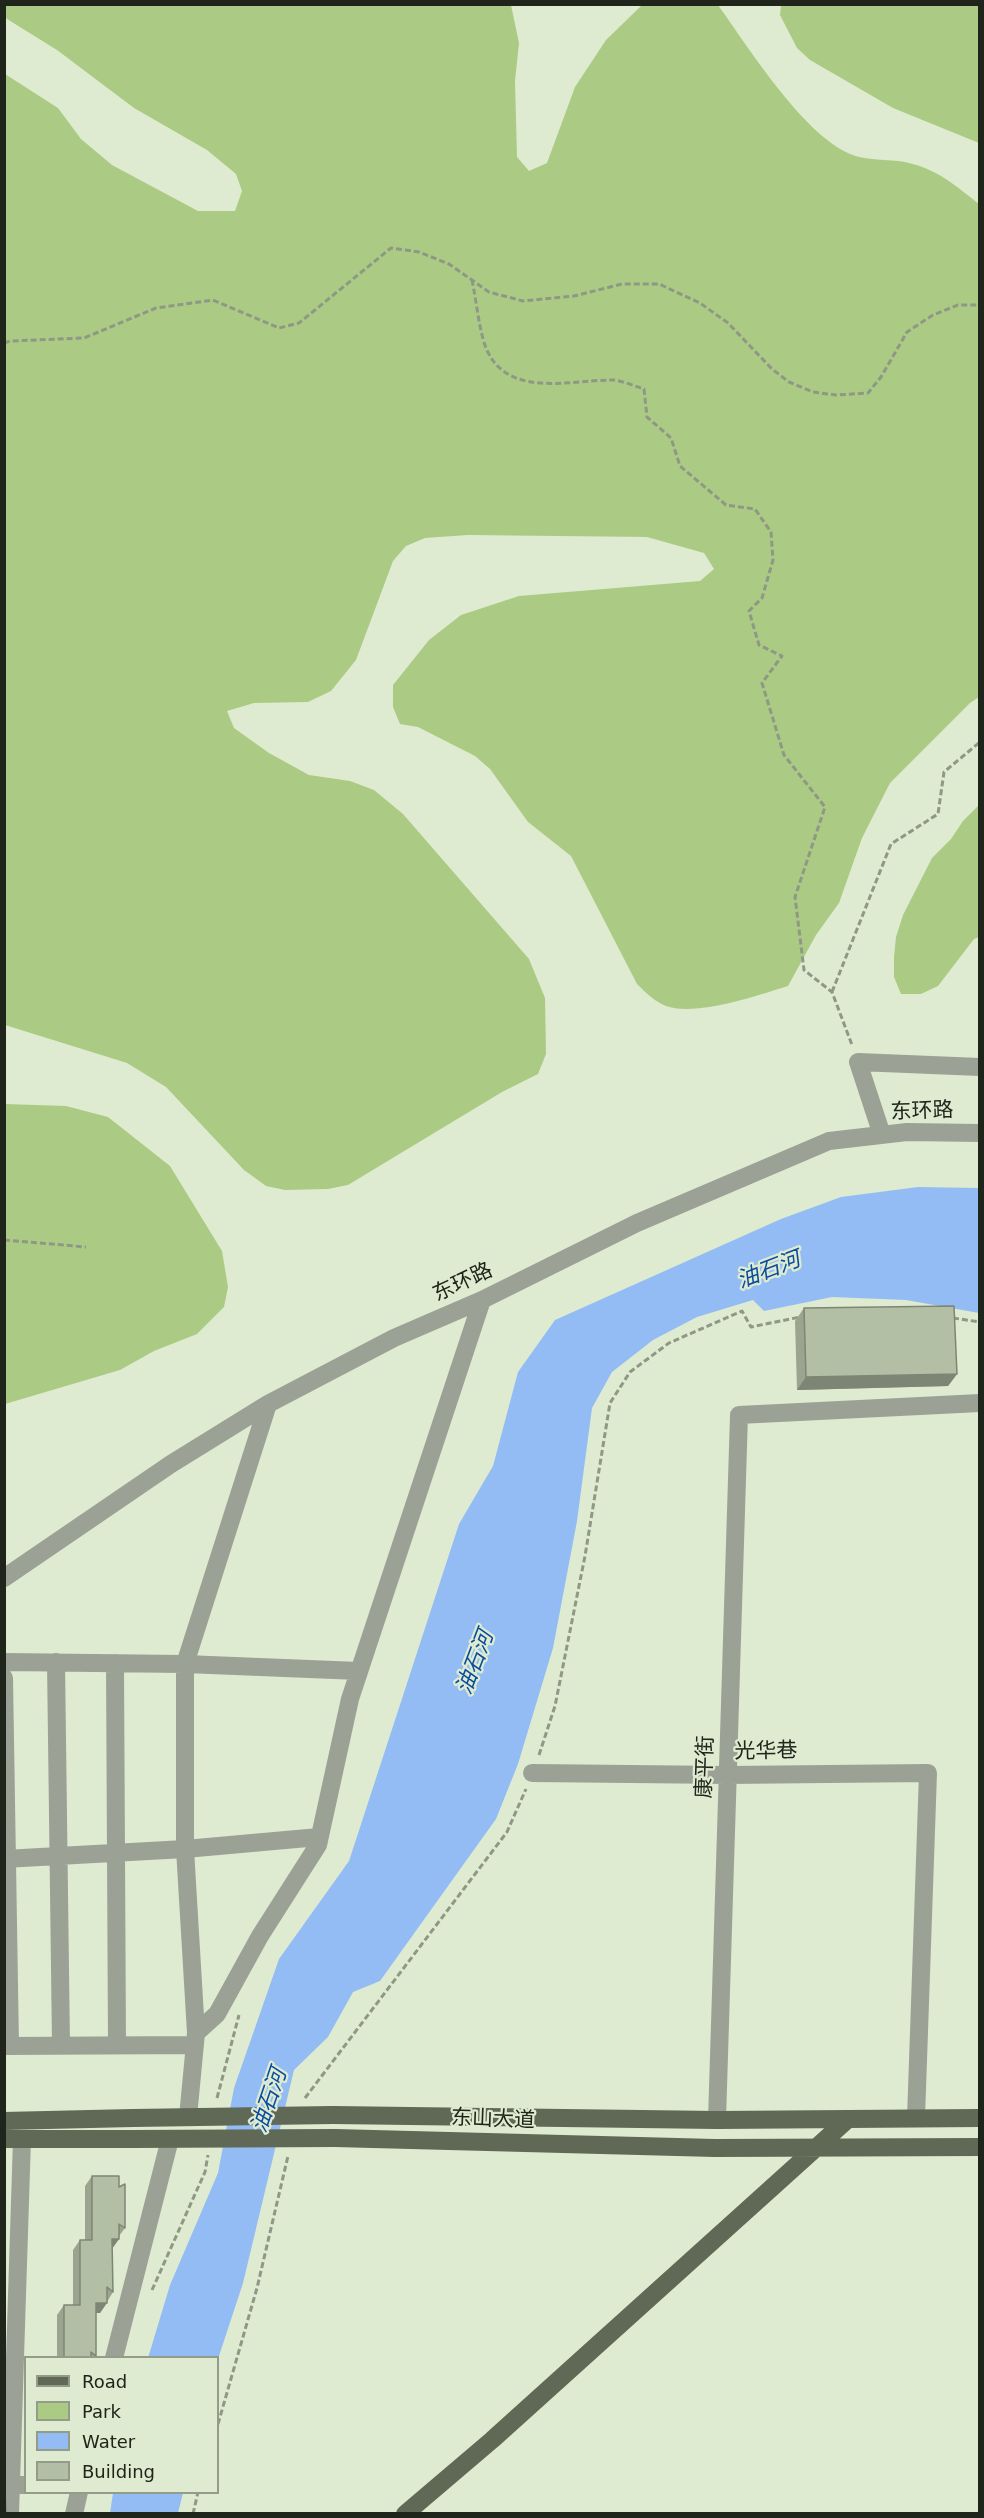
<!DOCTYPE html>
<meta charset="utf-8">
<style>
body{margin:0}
#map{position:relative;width:984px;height:2518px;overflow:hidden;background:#deebd0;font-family:"DejaVu Sans",sans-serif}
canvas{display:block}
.frame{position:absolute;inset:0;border:6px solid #20251b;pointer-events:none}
.legend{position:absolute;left:24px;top:2356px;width:195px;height:138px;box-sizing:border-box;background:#deebd0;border:2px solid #929c88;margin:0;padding:8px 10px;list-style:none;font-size:18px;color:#20251b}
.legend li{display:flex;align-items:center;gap:12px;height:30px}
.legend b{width:30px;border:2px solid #929c88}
</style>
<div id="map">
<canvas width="984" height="2518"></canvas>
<div class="frame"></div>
<ul class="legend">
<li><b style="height:8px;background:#5f6955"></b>Road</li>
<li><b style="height:16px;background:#abcb84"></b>Park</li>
<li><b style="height:16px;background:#93bcf4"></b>Water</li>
<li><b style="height:16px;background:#b3bfa5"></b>Building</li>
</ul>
</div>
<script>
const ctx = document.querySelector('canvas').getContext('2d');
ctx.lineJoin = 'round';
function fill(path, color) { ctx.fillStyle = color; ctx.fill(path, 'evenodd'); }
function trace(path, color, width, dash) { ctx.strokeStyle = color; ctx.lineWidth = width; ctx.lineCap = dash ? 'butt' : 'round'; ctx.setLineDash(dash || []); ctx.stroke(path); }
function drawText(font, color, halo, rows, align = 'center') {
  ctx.font = font + ' "DejaVu Sans","Noto Sans SC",sans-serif'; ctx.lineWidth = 4.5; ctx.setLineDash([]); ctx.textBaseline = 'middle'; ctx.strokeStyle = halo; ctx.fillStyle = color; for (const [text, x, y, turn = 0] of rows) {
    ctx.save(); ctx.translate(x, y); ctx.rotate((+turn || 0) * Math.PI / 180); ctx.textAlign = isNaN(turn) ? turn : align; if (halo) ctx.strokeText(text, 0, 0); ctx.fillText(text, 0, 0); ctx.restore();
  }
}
fill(new Path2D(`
 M5,4L511,5L519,43L515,81L517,157L529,171L547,163L575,87L606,40L642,5H718C749,48 802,133 850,154C866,161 888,159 905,162C937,169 955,185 979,204V697L970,703L890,783L862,838L839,903L816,935L788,986C759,995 695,1017 666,1006C654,1001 646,993 637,984L571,856L528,822L490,769L475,756L418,727L400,724L393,707V685L429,640L461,615L519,596L700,581L714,569L704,553L647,537L468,535L425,538L406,546L393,561L356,660L331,691L308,702L254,703L227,711L234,728L269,753L309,775L350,781L374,790L403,814L529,959L545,998L546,1054L538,1074L502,1092L348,1185L328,1189L285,1190L266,1186L244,1170L166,1087L127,1063L5,1025V74L58,108L81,139L112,165L198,211H235L242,191L236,174L207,150L134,108L57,50L7,19L5,16Z
 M781,5H979V143L893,108L810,60L797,48L780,15Z
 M979,805V937L974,939L938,986L921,994H901L894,977V957L896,937L903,915L932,858L951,839L963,821Z
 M5,1104L66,1106L108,1117L170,1166L222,1251L228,1287L224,1307L197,1334L154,1351L120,1370L5,1404Z`), '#abcb84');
fill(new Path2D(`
 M918,1187L979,1188V1313L906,1300L832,1297L764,1311L753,1300L697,1317L653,1340L612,1372L592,1408L577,1521L553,1648L518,1764L496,1819L380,1981L353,1992L328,2037L294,2070L243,2283L218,2359L148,2358L170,2285L218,2173L234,2088L279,1959L349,1861L459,1524L493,1466L518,1372L555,1320L781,1219L841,1197Z
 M113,2493V2492L183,2493L178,2513H110Z`), '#93bcf4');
trace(new Path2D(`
 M472,280C476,299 478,320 483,339C500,401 567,380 613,380C623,381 634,386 644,389L647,417L671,438L680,466L726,505L755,509L771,532L773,560L762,598L749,611L759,645L782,656L762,683L784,755L825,807L795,897L804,970L832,992L852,1045
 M4,343L10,341L84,338L156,308L213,300L279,328L299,323L391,248L419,252L449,264L489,292L523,301L574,296L622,284H659L700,303L728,323L772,369L789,382L813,392L836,395L868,393L881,377L907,332L933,315L958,305H980
 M832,992L891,844L938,814L944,772L980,742
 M4,1240L86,1247
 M953,1318L980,1322
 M539,1755L555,1706L585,1556L610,1403L630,1372L669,1343L742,1311L751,1327L800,1317
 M217,2098L239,2015
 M305,2098L507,1832L526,1789
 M152,2290L205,2172L208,2155
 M218,2424L257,2288L288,2156
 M193,2514L198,2492`), '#8e9884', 3, [6, 3]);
trace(new Path2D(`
 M882,1135L858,1062L980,1067
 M4,1578L171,1464L268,1404L394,1338L482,1300L637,1223L829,1141L907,1132L980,1133
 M4,1662L185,1664L359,1671
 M56,1662L61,2045
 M115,1663L117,2045
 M4,1678L10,2046
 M532,1773L728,1775L928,1773L916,2118
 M4,1859L185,1849V1664L268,1404
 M196,2033L217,2014L260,1936L318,1845L350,1699L482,1300
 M4,2046L195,2045
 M188,2117L196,2033L185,1849L319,1837
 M717,2120L739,1415L980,1403
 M114,2358L170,2139
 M4,2485H26
 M10,2514L22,2139
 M74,2514L79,2492`), '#9ca196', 18);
trace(new Path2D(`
 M333,2115L717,2120L980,2118
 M4,2121L133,2118
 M335,2138L715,2148L980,2147
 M4,2139H132
 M405,2514L492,2440L848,2119`), '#5f6955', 18);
trace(new Path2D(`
 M133,2118L333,2115
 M132,2139L335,2138`), '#5f6955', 18);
fill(new Path2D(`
 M804,1308L957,1374L948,1386L797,1390L795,1321Z
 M92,2176L119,2187L125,2228L119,2236V2239L112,2248L113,2292L100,2313H96V2356L95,2358H57V2315L64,2305H73V2250L80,2240H85V2186Z`), '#9aa48e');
fill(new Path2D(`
 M957,1374L948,1386L797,1390L806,1377Z
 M112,2239H119L112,2249Z
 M96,2303H107L100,2313H90Z`), '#7d8674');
const building = new Path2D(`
 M954,1306L957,1374L806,1377L804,1308Z
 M92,2176H119V2187L125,2184V2228L119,2224V2239H112L113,2292L107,2287V2303H96V2356L91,2352V2358H64V2305H80V2240H92Z
 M4,2490H5L6,2514H4Z`);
fill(building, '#b3bfa5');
trace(building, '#7d8674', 1.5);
drawText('21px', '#20251b', '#deebd0', [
 ["东环路",922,1112,-2],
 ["东环路",463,1283,-25],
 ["光华巷",766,1752,-1],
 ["康平街",706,1767,-88],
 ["东山大道",493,2120,2]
]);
drawText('italic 22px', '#0a4d9e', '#deebd0', [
 ["油石河",769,1271,-21],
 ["油石河",476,1663,-69],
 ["油石河",270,2101,-71]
]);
</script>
